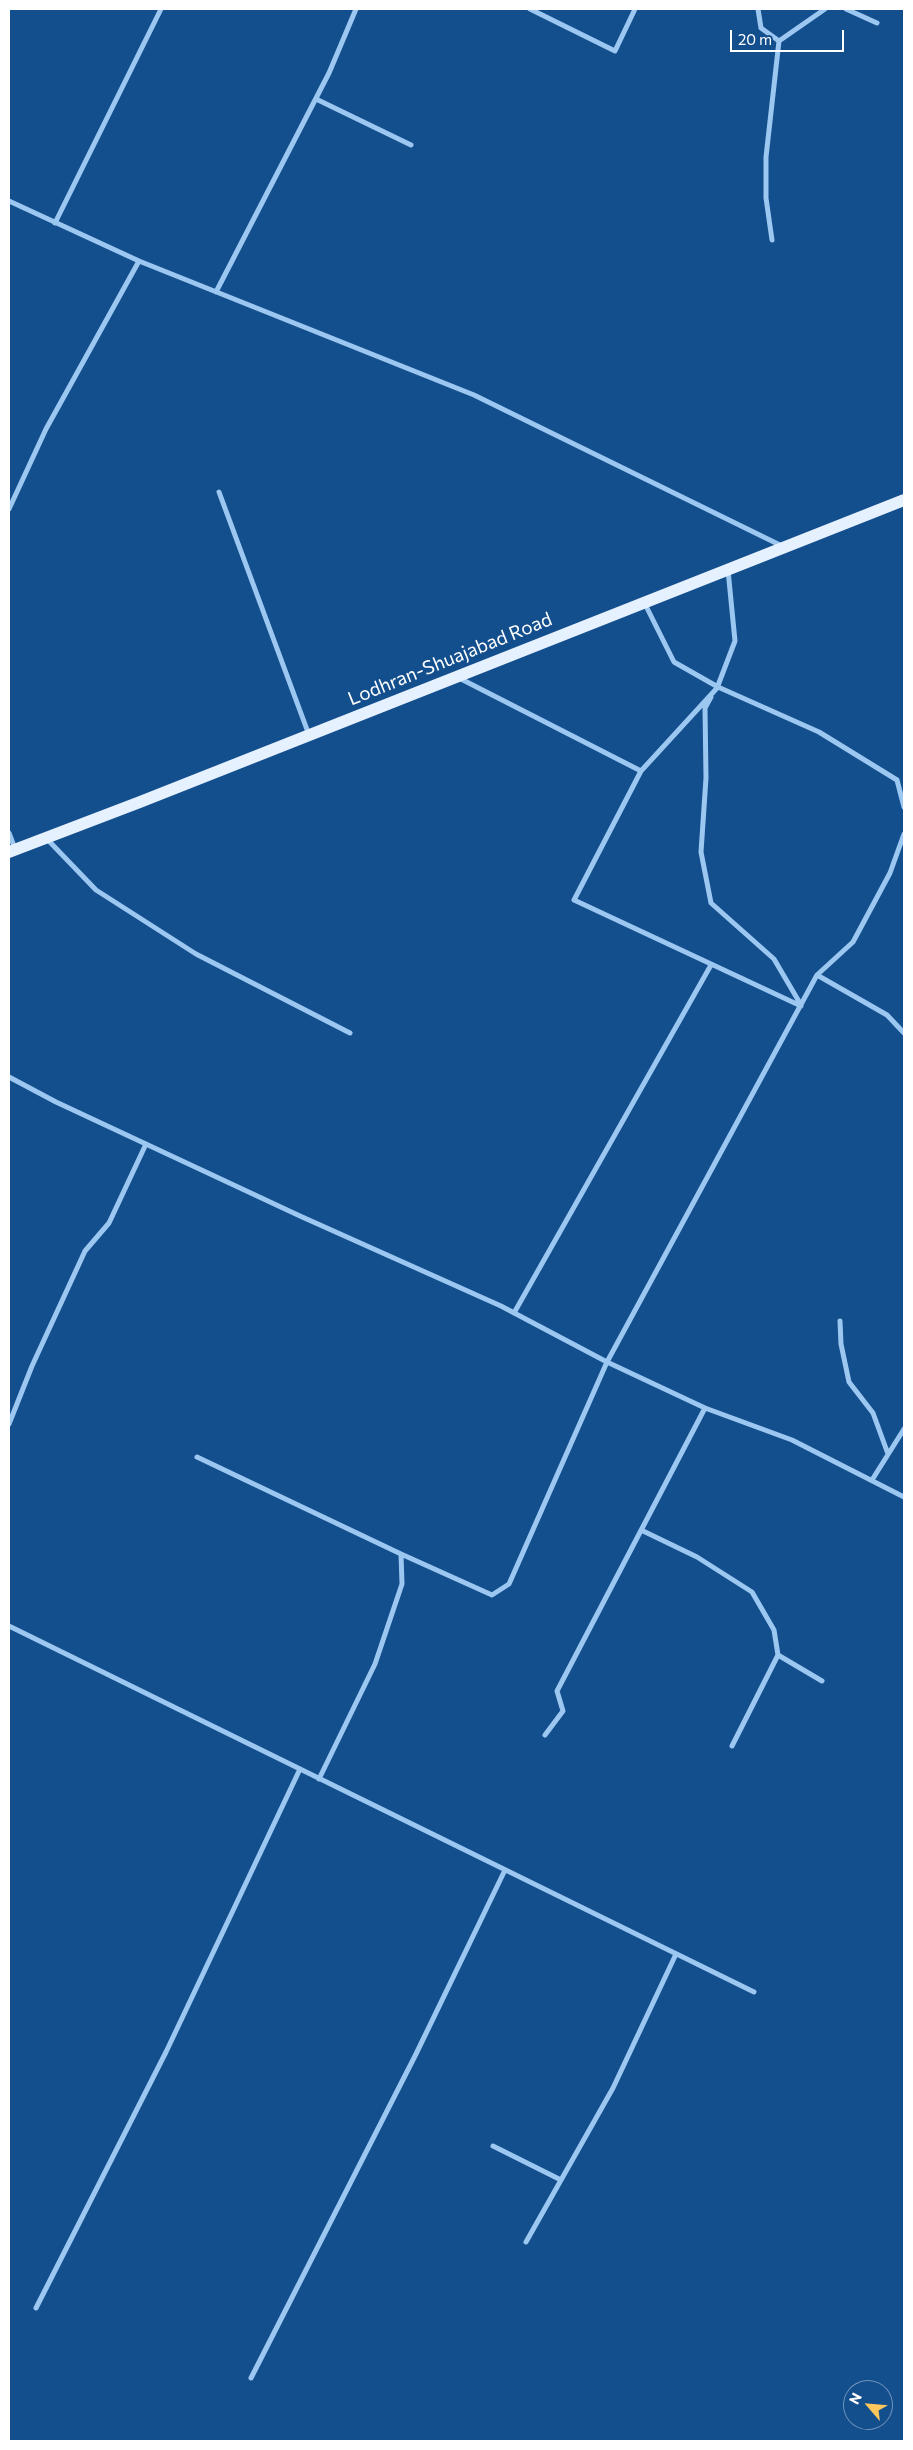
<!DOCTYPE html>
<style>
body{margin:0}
#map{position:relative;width:913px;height:2450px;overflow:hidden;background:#134e8d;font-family:Commissioner,sans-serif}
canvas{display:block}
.frame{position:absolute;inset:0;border:10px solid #fff;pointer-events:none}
.north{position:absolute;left:843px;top:2380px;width:50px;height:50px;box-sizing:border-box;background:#134e8d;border:1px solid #7195bb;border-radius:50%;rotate:297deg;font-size:14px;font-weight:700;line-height:20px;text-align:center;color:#fff}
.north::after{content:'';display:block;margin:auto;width:18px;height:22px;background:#ffc85c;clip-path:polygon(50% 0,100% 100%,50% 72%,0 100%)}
.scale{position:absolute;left:730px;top:30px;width:114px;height:22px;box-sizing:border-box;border:2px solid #fff;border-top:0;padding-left:6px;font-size:15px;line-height:18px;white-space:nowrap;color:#fff;-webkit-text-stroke:4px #134e8d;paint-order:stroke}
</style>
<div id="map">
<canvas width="913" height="2450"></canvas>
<div class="frame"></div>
<div class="north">N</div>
<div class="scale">20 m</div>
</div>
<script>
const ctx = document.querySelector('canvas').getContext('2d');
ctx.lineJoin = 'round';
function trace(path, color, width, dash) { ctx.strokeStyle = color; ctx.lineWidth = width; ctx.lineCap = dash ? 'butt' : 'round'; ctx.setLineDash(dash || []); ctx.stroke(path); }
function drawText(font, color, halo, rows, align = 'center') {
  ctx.font = font + ' Commissioner,sans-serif'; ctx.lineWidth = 5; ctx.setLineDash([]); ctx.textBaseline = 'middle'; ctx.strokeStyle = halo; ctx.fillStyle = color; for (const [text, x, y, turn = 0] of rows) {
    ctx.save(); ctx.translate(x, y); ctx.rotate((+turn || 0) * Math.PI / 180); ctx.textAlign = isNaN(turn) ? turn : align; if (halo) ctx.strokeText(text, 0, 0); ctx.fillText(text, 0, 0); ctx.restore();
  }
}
trace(new Path2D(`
 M530,9L615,51L635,9
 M758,9L761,28L779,41L766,157V198L772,240
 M846,9L877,23
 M779,41L825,9
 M316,99L411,145
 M9,201L139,261L474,395L782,546
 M55,223L161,9
 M216,292L329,73L356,9
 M219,492L309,735
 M9,509L46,429L139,261
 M645,604L674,662L718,687L641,771L574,900L801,1006
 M459,678L641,771
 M718,687L819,732L897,780L904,807
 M717,688L735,641L728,570
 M711,697L705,708L706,778L701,852L711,903L774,959L801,1005
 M9,833L15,849
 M46,838L96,890L196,954L350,1033
 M817,975L887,1015L904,1033
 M9,1077L56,1102L300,1216L501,1306L607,1362L705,1408L792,1440L904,1497
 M514,1313L711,965
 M840,1321L841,1344L849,1382L873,1413L888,1454
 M9,1424L32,1366L85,1251L109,1223L146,1144
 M197,1457L401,1554L402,1584L375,1664L319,1779
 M872,1480L904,1429
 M641,1530L697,1557L752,1592L774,1630L778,1655L822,1681
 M401,1554L492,1595L509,1584L607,1362L817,975L853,942L890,873L904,834
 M9,1626L754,1992
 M545,1735L563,1711L557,1691L705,1408
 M732,1746L778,1655
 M493,2146L561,2180
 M526,2242L613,2088L676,1954
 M36,2308L166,2052L300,1769
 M251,2378L416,2054L505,1870`), '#9cc7f1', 5);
trace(new Path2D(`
 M9,852L140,802L904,500`), '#e6f1ff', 12);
drawText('19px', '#fff', '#134e8d', [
 ["Lodhran-Shuajabad Road",450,659,-22]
]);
</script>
